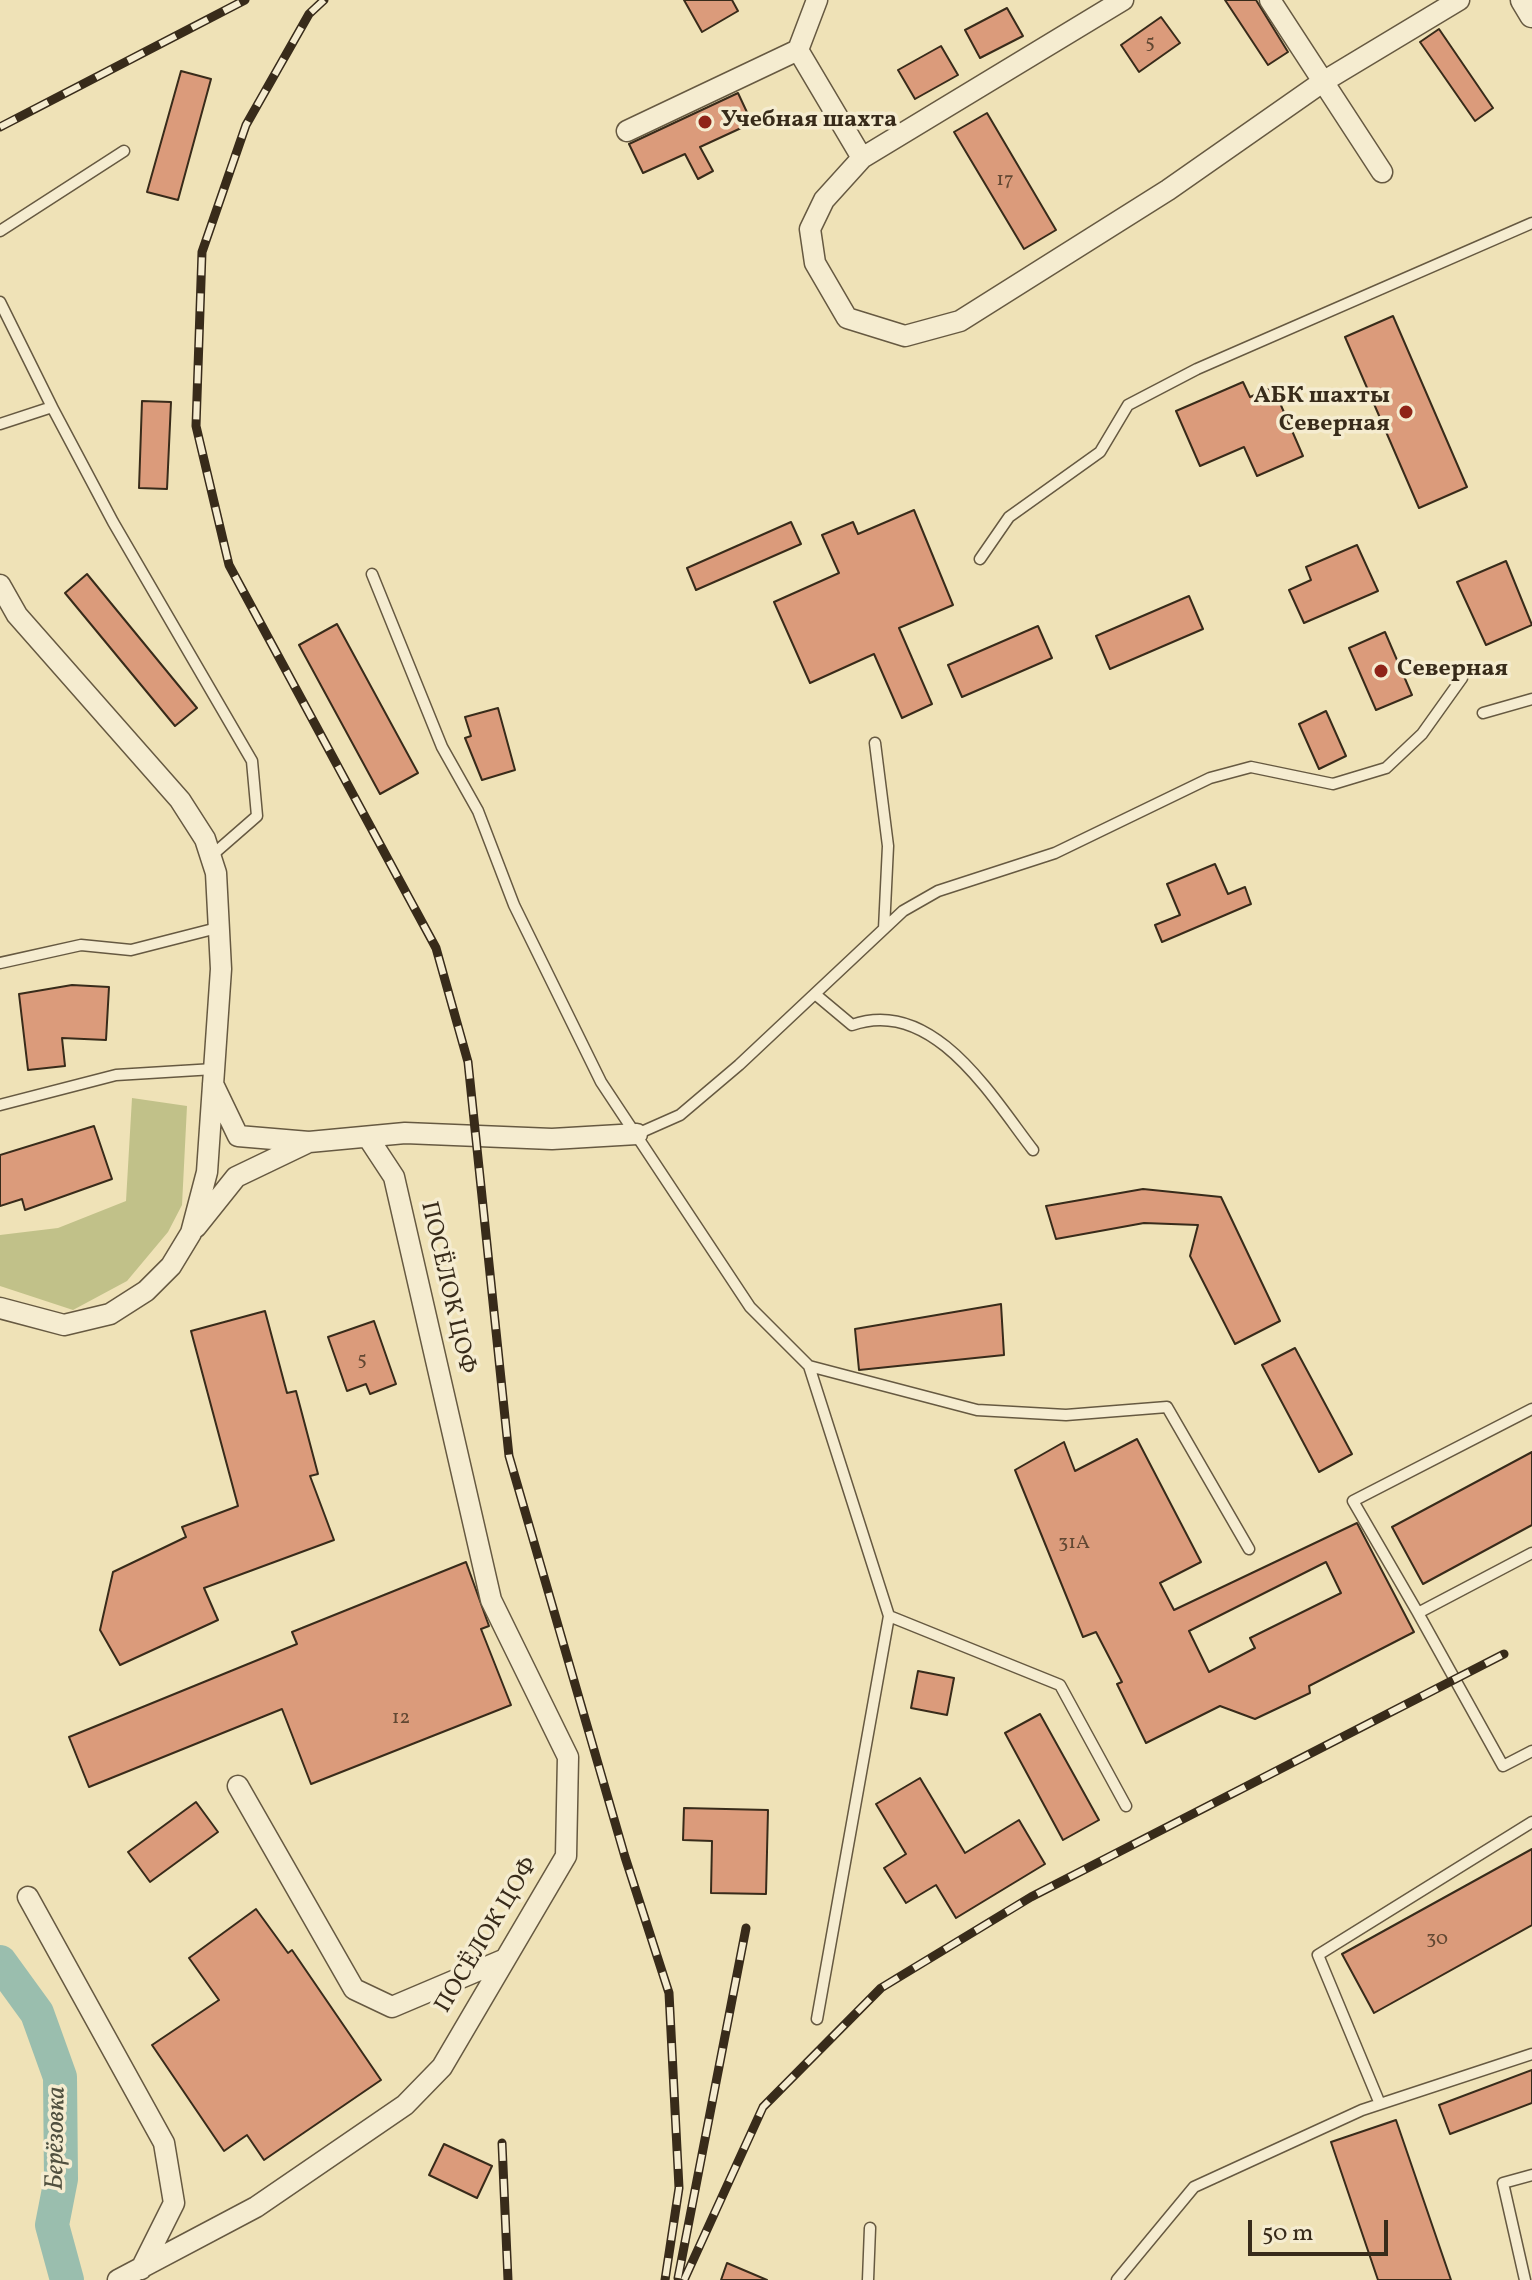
<!DOCTYPE html>
<meta charset="utf-8">
<style>
body{margin:0}
#map{position:relative;width:1532px;height:2280px;overflow:hidden;background:#efe2b7;font-family:Vollkorn,serif}
canvas{display:block}
.scale{position:absolute;left:1248px;top:2220px;width:140px;height:36px;box-sizing:border-box;border:4px solid #382b1a;border-top:0;padding-left:10px;font-size:24px;line-height:28px;white-space:nowrap;color:#382b1a;-webkit-text-stroke:6px #f5ecd0;paint-order:stroke}
</style>
<div id="map">
<canvas width="1532" height="2280"></canvas>
<div class="scale">50 m</div>
</div>
<script>
const ctx = document.querySelector('canvas').getContext('2d');
ctx.lineJoin = 'round';
function fill(path, color) { ctx.fillStyle = color; ctx.fill(path, 'evenodd'); }
function trace(path, color, width, dash) { ctx.strokeStyle = color; ctx.lineWidth = width; ctx.lineCap = dash ? 'butt' : 'round'; ctx.setLineDash(dash || []); ctx.stroke(path); }
function drawText(font, color, halo, rows, align = 'center') {
  ctx.font = font + ' Vollkorn,serif'; ctx.lineWidth = 7; ctx.setLineDash([]); ctx.textBaseline = 'middle'; ctx.strokeStyle = halo; ctx.fillStyle = color; for (const [text, x, y, turn = 0] of rows) {
    ctx.save(); ctx.translate(x, y); ctx.rotate((+turn || 0) * Math.PI / 180); ctx.textAlign = isNaN(turn) ? turn : align; if (halo) ctx.strokeText(text, 0, 0); ctx.fillText(text, 0, 0); ctx.restore();
  }
}
fill(new Path2D(`
 M132,1098L187,1106L182,1205L168,1232L127,1281L73,1310L0,1286V1235L58,1228L126,1201Z`), '#c1c189');
trace(new Path2D(`
 M0,1962L37,2013L60,2077L61,2179L52,2225L67,2280`), '#9abeae', 34);
const building = new Path2D(`
 M684,0H732L738,11L702,32Z
 M1225,0H1256L1288,52L1268,65Z
 M1007,8L1023,36L980,58L965,30Z
 M1161,17L1180,43L1139,72L1121,45Z
 M1439,29L1493,108L1475,121L1420,42Z
 M941,46L958,75L915,99L898,70Z
 M181,71L211,79L178,200L147,192Z
 M738,93L752,123L700,147L713,171L698,179L685,154L643,173L629,144Z
 M987,113L1056,230L1024,249L954,132Z
 M1393,316L1467,487L1419,508L1345,337Z
 M1243,382L1250,397L1273,387L1303,456L1257,476L1244,447L1200,466L1176,411Z
 M142,401L171,402L167,489L139,488Z
 M914,510L953,605L899,628L932,704L902,718L874,654L810,683L774,602L839,573L822,535L853,522L858,534Z
 M791,522L801,544L696,590L687,568Z
 M1357,545L1378,591L1304,623L1289,590L1311,580L1306,567Z
 M1506,561L1532,625L1486,645L1457,582Z
 M87,574L197,708L175,726L65,593Z
 M1189,596L1203,629L1110,669L1096,636Z
 M337,624L418,773L380,794L299,645Z
 M1038,626L1052,658L962,697L948,665Z
 M1385,632L1412,695L1376,710L1349,648Z
 M498,708L515,770L482,780L465,738L471,736L465,717Z
 M1326,711L1346,756L1319,769L1299,724Z
 M1215,864L1228,894L1245,887L1251,904L1162,942L1155,925L1180,915L1167,884Z
 M72,985L109,987L106,1040L62,1038L65,1066L28,1070L19,994Z
 M94,1126L112,1179L25,1210L22,1199L0,1206V1155Z
 M1143,1189L1221,1197L1280,1321L1235,1344L1190,1256L1198,1225L1144,1223L1056,1239L1046,1206Z
 M1001,1304L1004,1355L859,1370L855,1329Z
 M265,1311L287,1393L296,1391L318,1474L310,1476L334,1540L204,1588L218,1620L120,1665L100,1630L113,1572L186,1537L182,1527L238,1506L191,1331Z
 M374,1321L396,1384L370,1394L366,1384L347,1391L328,1337Z
 M1295,1348L1352,1454L1319,1472L1262,1365Z
 M1137,1439L1201,1562L1160,1583L1174,1610L1357,1523L1414,1632L1309,1686L1310,1693L1255,1719L1220,1706L1146,1743L1117,1684L1122,1682L1096,1632L1083,1637L1015,1470L1064,1442L1075,1471ZM1326,1562L1341,1593L1250,1638L1255,1648L1209,1672L1189,1631Z
 M1532,1452V1525L1423,1584L1392,1527Z
 M466,1562L489,1626L481,1629L511,1705L311,1784L282,1709L89,1787L69,1737L297,1644L292,1632Z
 M918,1671L954,1678L947,1715L911,1708Z
 M1040,1714L1099,1820L1063,1840L1005,1733Z
 M920,1778L965,1853L1019,1820L1045,1864L956,1918L936,1885L906,1903L884,1868L906,1854L876,1804Z
 M196,1802L218,1832L150,1882L128,1852Z
 M684,1808L768,1810L766,1894L711,1893L712,1841L683,1840Z
 M1532,1849V1925L1374,2013L1342,1954Z
 M256,1909L288,1953L292,1950L381,2080L264,2160L247,2135L224,2151L152,2045L219,2000L189,1958Z
 M1532,2070V2103L1450,2134L1439,2105Z
 M1396,2120L1451,2280H1378L1331,2142Z
 M444,2144L492,2166L477,2198L429,2175Z
 M727,2263L767,2280H721Z`);
fill(building, '#db9b7b');
trace(building, '#382b1a', 2);
const service = new Path2D(`
 M0,231L124,151
 M0,302L52,407L0,424
 M52,407L113,522L252,761L257,816L210,857
 M980,559L1009,517L1100,452L1128,405L1197,369L1532,223
 M372,574L442,747L478,811L514,905L601,1082L750,1307L809,1366L889,1616L817,2019
 M1483,713L1532,699
 M875,743L888,846L884,929
 M0,963L81,945L131,950L221,927
 M815,994L852,1025C933,996 992,1097 1033,1150
 M0,1105L116,1075L214,1069
 M637,1134L680,1115L739,1065L903,911L938,891L1055,853L1210,778L1251,767L1333,784L1386,768L1422,734L1462,678
 M809,1366L977,1410L1066,1415L1167,1407L1249,1549
 M1532,1409L1353,1501L1418,1613L1532,1553
 M1418,1613L1503,1766L1532,1751
 M889,1616L1060,1685L1126,1806
 M1380,2104L1318,1955L1532,1822
 M868,2280L870,2228
 M1117,2280L1194,2187L1362,2110L1532,2054
 M1525,2280L1503,2183L1532,2175`);
const minor = new Path2D(`
 M1123,0L862,158L824,200L810,229L815,263L847,318L905,336L960,321L1168,190L1321,83L1459,0
 M1270,0L1382,172
 M798,50L862,158
 M627,131L798,50L817,0
 M0,585L17,615L180,800L205,839L216,873L221,969L207,1172L191,1233L171,1266L146,1291L110,1314L64,1325L0,1308
 M213,1084L238,1136L309,1142
 M196,1227L236,1177L309,1142L405,1133L552,1139L637,1134
 M238,1786L354,1989L392,2007L503,1960
 M28,1897L164,2143L174,2203L141,2269
 M118,2280L256,2207L405,2105L442,2067L566,1856L568,1757L491,1600L394,1177L369,1139`);
const tertiary = new Path2D(`
 M1523,0L1532,15`);
trace(service, '#665941', 13);
trace(minor, '#665941', 23);
trace(tertiary, '#665941', 27);
trace(service, '#f5ecd0', 10);
trace(minor, '#f5ecd0', 20);
trace(tertiary, '#f5ecd0', 24);
const rail = new Path2D(`
 M324,0L309,14L246,125L202,252L196,426L229,565L436,948L468,1062L509,1456L625,1857L669,1993L679,2188L665,2280
 M0,127L245,0
 M502,2143L508,2280
 M678,2278L746,1928
 M684,2280L763,2107L881,1988L1031,1897L1504,1654`);
trace(rail, '#382b1a', 9);
trace(rail, '#f5ecd0', 6, [18]);
for (const [x, y, r, color] of [
 [705,122,8,"#8f2418"],
 [1406,412,8,"#8f2418"],
 [1381,671,8,"#8f2418"]
]) { const dot = new Path2D(); dot.arc(x, y, r, 0, 2 * Math.PI); ctx.fillStyle = color; ctx.fill(dot); trace(dot, '#f5ecd0', 3); }
drawText('20px', '#614732', null, [
 ["5",1150,44],
 ["17",1005,181],
 ["5",362,1361],
 ["31А",1074,1544],
 ["12",401,1719],
 ["30",1437,1940]
]);
drawText('bold 24px', '#382b1a', '#f5ecd0', [
 ["Учебная шахта",721,122],
 ["АБК шахты",1390,398,"right"],
 ["Северная",1390,426,"right"],
 ["Северная",1397,671]
], 'left');
drawText('24px', '#382b1a', '#f5ecd0', [
 ["ПОСЁЛОК ЦОФ",446,1288,77],
 ["ПОСЁЛОК ЦОФ",488,1936,-59]
]);
drawText('italic 26px', '#50503f', '#f5ecd0', [
 ["Берёзовка",58,2138,-89]
]);
</script>
